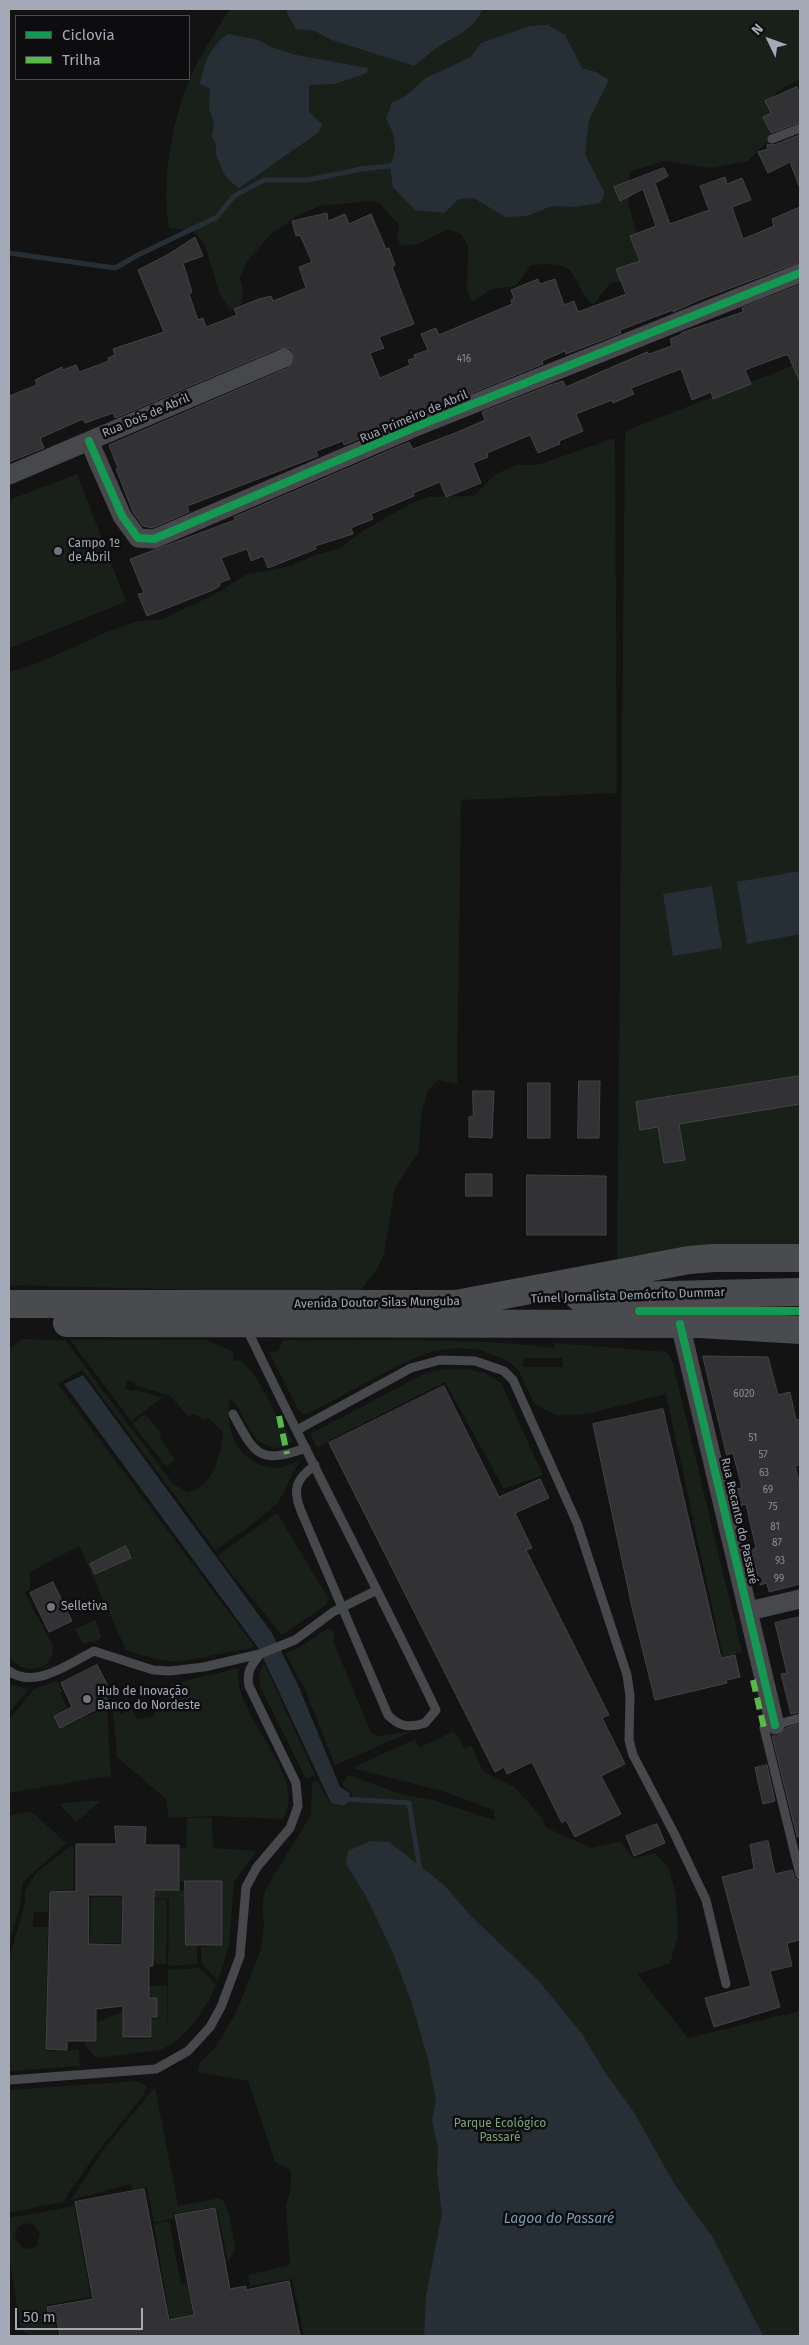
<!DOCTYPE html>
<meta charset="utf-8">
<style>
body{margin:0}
#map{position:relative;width:809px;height:2345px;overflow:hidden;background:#131313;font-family:"Fira Sans",sans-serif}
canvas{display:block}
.frame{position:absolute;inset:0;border:10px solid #a3aab5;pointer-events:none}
.legend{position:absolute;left:15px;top:15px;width:175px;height:65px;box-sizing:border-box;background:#0d0d0f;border:1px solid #494c51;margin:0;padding:6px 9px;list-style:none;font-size:15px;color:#a3aab5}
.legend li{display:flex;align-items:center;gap:10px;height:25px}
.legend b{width:25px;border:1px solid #494c51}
.north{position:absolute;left:744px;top:15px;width:50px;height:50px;-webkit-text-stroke:4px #0d0d0f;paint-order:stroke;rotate:312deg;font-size:14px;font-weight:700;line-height:20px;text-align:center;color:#a3aab5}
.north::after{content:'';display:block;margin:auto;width:18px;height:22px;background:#a3aab5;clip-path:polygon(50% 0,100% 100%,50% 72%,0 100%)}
.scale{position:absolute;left:15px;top:2308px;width:128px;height:22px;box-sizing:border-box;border:2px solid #a3aab5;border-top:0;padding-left:6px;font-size:15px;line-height:18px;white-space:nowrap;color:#a3aab5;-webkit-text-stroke:4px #0d0d0f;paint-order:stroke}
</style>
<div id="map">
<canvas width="809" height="2345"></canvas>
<div class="frame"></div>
<ul class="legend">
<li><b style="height:6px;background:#139951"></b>Ciclovia</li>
<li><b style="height:6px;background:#58b947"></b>Trilha</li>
</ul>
<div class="north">N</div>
<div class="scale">50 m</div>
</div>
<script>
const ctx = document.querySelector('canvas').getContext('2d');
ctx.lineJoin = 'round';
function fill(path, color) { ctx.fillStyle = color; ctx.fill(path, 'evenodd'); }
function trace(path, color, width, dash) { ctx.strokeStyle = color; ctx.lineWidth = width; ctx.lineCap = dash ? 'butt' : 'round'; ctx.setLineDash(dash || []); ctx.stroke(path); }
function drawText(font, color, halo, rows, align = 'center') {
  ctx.font = font + ' "Fira Sans",sans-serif'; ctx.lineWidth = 5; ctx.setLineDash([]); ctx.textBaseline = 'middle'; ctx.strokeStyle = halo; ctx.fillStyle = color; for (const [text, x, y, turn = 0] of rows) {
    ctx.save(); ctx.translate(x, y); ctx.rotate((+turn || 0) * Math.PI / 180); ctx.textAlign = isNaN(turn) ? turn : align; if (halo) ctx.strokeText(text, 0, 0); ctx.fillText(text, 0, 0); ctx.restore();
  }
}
fill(new Path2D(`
 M230,9H800V80C763,94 771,104 770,139L748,161L712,168L664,161L630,172L628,204L648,271L638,279L610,283L593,305C565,275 584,261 531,265L516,286L492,289L472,302L467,289L468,246L461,234L448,229L419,244L401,246L397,237L399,225L379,203L370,201L320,206L300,214L269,236L247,261L240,277L243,291L240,310L229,308L220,295L205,246L195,233L187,230L169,228C161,185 171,127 187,86C197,59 215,33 230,9Z
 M800,363V1244H727L617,1262L625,431Z
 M615,438L617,793L461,800L457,1084L438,1080L428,1090L421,1115L419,1151L395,1188L384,1255L376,1270L360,1291H241L9,1285V672L38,663L109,631L139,621L160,620L212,596L247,574L291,566L312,556L340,548L366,529L412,503L428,497L474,496L496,474L516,465H537Z
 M77,474L126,602L9,648V500Z
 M22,1339L65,1340L173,1484L188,1492C213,1488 221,1454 223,1433L209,1418L204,1420L195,1414L188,1416L170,1396L135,1385V1382L127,1380L125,1389L133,1391L134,1389L162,1398L131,1421L70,1340H207L231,1351L234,1353L233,1361L240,1360C258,1375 265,1395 276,1415C282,1424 289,1431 292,1441C289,1446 285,1448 279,1448C248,1447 248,1415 230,1398C223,1429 239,1465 274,1468C283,1469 292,1463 300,1460L278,1503L249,1527L215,1550L82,1370L58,1384L255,1647L180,1662L156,1659L126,1650L79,1546L30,1572V1589L25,1593L52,1644C57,1658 44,1670 30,1669C21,1668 15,1663 9,1658V1349Z
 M287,1340C375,1341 465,1337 554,1348L555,1343L666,1352L670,1356L673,1364L742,1652L723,1657L666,1394L587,1414L556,1415L534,1403L519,1371L508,1361L481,1350L458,1348L434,1351L403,1363L309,1413L303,1414L298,1409L269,1352L278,1351L283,1341ZM562,1358L563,1367H523L524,1358Z
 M467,1369L484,1373L501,1383L543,1475L504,1489L445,1382L317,1447L310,1434L422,1375L436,1370Z
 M145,1414L161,1433L159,1436L175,1460L167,1467L132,1424Z
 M277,1513L328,1598L327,1604L282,1635L217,1556Z
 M96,1620L101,1637L98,1640L83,1644L75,1629Z
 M328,1628L335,1633L333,1641L371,1733L379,1736L413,1731L335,1765L304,1687L285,1653L299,1648Z
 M264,1663L315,1775L306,1779L260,1686L259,1674Z
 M239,1668C229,1713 311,1776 283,1819L214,1816L169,1818L166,1799L117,1757L113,1708L117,1707L121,1715L128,1710H132L137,1719L155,1716L152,1704L173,1698L170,1687L172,1684Z
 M56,1681L63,1691L60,1693L67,1708L54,1715L59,1728L107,1708L111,1776L9,1793V1720L34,1689Z
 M9,1684L29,1689L9,1713Z
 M454,1731L465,1749L471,1745L483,1771L514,1787L539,1814L547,1828L592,1848L621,1841L633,1859L655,1853L669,1868L676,1896L678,1936L670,1963L637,1974L688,2038L800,2011V2336H304L292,2279L250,2286L248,2275L290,2265L286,2206L291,2187V2170L275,2162L248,2081L198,2072L200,2063L215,2048L237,2011L261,1949L264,1925L262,1907L265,1890L311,1815L312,1783L317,1781L330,1803L343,1807L350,1804L352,1793L342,1785L348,1775L404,1795L433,1800L495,1820L494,1810L442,1791L352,1768L415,1739L419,1748Z
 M86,1801H101L76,1822L59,1804Z
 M32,1812L66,1843L23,1882L20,1905L9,1944V1815Z
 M187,1818H212L213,1848L257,1851L234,1882L229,1946L218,1981L201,1962V1947L223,1945L222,1881H180L179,1849L186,1848Z
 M71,1846L74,1849L73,1889L49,1892L48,1912H33V1927H48L45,2051L79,2050L80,2066L9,2071V1959L25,1903V1891L36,1873Z
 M161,1881L162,1890H184L186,1945L197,1946V1964L168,1966L169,1899L150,1898L144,1882Z
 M91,1897H122L121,1943H90Z
 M151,1899L167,1900L166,1964H156L154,1959V1903H151Z
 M200,1968L216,1985C205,2010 186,2038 161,2050L96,2058L85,2045L87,2042H97V2022L122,2012L123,2039H152V2019L158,2018L157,1998H150L149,1991L135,1990L148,1986H167L168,2039V1970Z
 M138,2081L147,2087L142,2097L95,2155L63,2202L9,2213V2090Z
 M155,2087L178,2206L220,2198C231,2207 232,2233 235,2247L234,2253L228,2261L216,2207L174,2214L173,2219L154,2222L147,2187L133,2189L130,2184L71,2200L103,2150Z
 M74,2206L91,2297L46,2305L48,2324H56L58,2336H31L21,2330L9,2256V2218ZM24,2223L34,2225L40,2233L37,2245L31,2249L23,2248L14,2238L17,2228Z
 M169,2221L181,2284H187L197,2334L170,2336L169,2332L172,2331L154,2224Z`), '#19201a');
fill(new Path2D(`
 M285,9H483C471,30 465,31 446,42C434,49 424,58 414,66L332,40L315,31L296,29Z
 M548,25L565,35L582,68L596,72L609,80L589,120L585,154L605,194L600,203L576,207L552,206L527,216L505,217L474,198L459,199L444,213L415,210L393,187L390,166L395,151L394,136L386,118L392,103L407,95L426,78L471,57L481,43L530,26Z
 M228,34L258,40L271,47L296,55L368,68L367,73L334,84L309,85V112L322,124L319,132L239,188L231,182L224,174L216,154V145L212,136L214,122L209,109L210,88L200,84C204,64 211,45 228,34Z
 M800,871V934L747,944L737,882Z
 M712,886L722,948L673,956L663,894Z
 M83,1375L272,1633L298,1685L340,1787L350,1793L349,1803L343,1806L331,1803L259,1649L64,1384Z
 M370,1841L389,1842L444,1885L470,1915L538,1980L582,2034L606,2074L633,2111L675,2185L713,2238L763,2336H424L426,2296L442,2214L437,2172L438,2148L432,2121L436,2101L428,2059L411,2001L393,1953L366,1896L346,1864L348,1851Z`), '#262f35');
trace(new Path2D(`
 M9,253L115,268L138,255L217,217L234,196L264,180H308L361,169L390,166
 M345,1799L409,1803L420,1870`), '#262f35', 5);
const building = new Path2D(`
 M797,87L800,95V122L771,133L763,117L771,113L765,101Z
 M800,135V186H799L790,162L768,173L758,152L768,149L767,144L774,145Z
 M664,168L668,176L655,183L670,224L709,210L700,186L725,177L727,184L742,178L751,200L732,207L743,239L774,226L772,219L800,207V262L699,300L673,312V310L620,330L621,333L566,354L565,351L542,361L543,364L344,445L343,441L316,451L318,456L187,506L189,512L152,528L143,526L133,512L116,469L118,468L109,445L288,368L295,360L291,349L280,348L115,418L113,413L85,423L83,419L40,438L44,448L9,462V396L37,385L35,380L62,367L63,370L76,365L79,372L109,361L108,358L115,355L113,349L164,332L138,270L169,254L195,237L203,256L183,263L192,292L189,294L198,320L203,318L206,327L237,315L234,309L259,299L271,296L273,301L306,288L299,267L312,262L300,235L296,236L292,221L327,213L328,221L345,214L349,224L371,214L386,249L389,248L395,265L392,267L414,324L379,337L384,348L370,353L380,378L410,365L408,360L415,358L414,355L428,350L421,334L436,328L439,335L512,304L511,300L514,298L511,290L538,279L540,284L555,279L564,305L574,301L578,312L626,294L616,269L640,261L630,236L656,226L643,189L620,201L614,187Z
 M800,285V382L788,355H785L745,370L751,384L713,399L711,392L692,400L681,369L631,388L634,394L613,403L612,400L576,414L583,431L559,441L560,444L538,453L530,435L487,453L488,457L473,463L481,483L446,497L440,482L413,493L414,496L371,514L373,519L351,528L353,534L315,546L316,549L268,568L263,556L251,561L247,549L221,558L230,579L219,583L220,586L213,590L147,616L138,594L144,593L130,559L235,520L234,517L409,442L413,449L460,431L485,420L482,412L550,385L563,381L566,387L647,352L649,354L672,346L670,339L682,334L681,333L743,312L742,308Z
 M800,1076V1104L679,1124L685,1160L664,1163L658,1127L640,1130L636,1102Z
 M579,1081H600L599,1138H578Z
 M528,1083H550V1138H528Z
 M473,1091H494L492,1138L469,1137V1117L473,1116Z
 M466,1174H492V1196H466Z
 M527,1175L606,1176V1235H527Z
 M703,1356L768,1357L778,1395L790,1392L796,1420L800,1419V1465L795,1466L800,1485V1584L769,1592L767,1583L760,1585L751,1550L756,1548L750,1522L746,1504L740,1506L736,1489L742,1488L733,1453L727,1455Z
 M444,1386L499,1497L540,1479L549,1498L515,1513L532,1548L526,1550L609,1715L602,1718L625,1764L601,1776L621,1814L575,1837L566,1820L562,1823L532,1762L507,1774L504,1767L495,1772L329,1443Z
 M663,1409L721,1658L735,1655L740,1677L726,1680L727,1683L655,1700L632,1607L593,1424Z
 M126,1546L131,1558L95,1574L90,1564Z
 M53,1582L72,1621L49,1632L30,1593Z
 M800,1617V1712L791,1714L781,1674L787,1673L775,1623Z
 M97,1665L110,1690L104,1694L109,1703L60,1728L54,1716L72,1707L61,1683Z
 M800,1724V1837H797L772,1736H778L786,1728Z
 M767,1765L775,1801L763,1804L755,1768Z
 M657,1824L665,1843L634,1856L626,1836Z
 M115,1826L146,1827L145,1845H179V1890H154L153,1966H149V1998H157V2017H151V2037H123V2006L96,2009V2041H67V2050L46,2049L50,1892L76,1891V1844H116ZM89,1895H123L122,1945L89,1944Z
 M768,1841L775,1874L792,1870L795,1879L800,1881V1940L787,1943L792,1966L770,1971L780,2007L714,2027L705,1998L751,1986L722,1877L754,1869L750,1845Z
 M185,1881H222V1945H186Z
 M144,2189L169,2320L194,2315L175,2215L215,2208L230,2289L246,2286V2290L289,2281L300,2336H60L57,2321L50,2323L47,2307L93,2299L75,2202Z`);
fill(building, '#323234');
trace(building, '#424347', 1);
trace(new Path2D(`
 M772,139L800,128
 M246,1327C307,1456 375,1582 436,1710L425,1723C410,1728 399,1727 388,1715L301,1511C292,1489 296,1479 315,1465
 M233,1414C255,1454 258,1465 306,1448
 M297,1430L411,1368L440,1360L475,1361L504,1371L513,1380L577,1523L627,1675L630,1696L629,1740L633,1755L674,1833L706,1900L726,1984
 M9,1671C35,1690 70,1663 94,1651L153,1670L170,1671L204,1667L260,1654L295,1640L333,1612L377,1590
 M800,1718L764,1728L800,1875
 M9,2080L156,2069L188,2051L210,2027L221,2007L240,1956L246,1887L257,1867L290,1828L298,1806L296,1783L249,1686C246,1671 252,1665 260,1654`), '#47484c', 9);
trace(new Path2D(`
 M89,441L122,516L138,538L154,539L413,428L800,273
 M9,475L284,358
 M680,1324L775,1725
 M749,1611L800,1599`), '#47484c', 19);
trace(new Path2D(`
 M579,1297L800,1292
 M9,1304H456L689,1260L713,1258H800
 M67,1323L700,1324L800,1330`), '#494b4e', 28);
trace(new Path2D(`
 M279,1416L287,1454
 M753,1680L764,1728`), '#58b947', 6, [12, 6]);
trace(new Path2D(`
 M89,441L122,516L138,538L154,539L413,428L800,273
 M639,1311H800
 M680,1324L775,1725`), '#139951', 8);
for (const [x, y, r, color] of [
 [58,551,5,"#71757c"],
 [51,1607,5,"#71757c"],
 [87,1699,5,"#71757c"]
]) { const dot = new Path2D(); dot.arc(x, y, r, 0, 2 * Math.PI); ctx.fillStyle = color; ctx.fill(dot); trace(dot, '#0d0d0f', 2); }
drawText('10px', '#878c95', null, [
 ["416",464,359],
 ["6020",744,1394],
 ["51",753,1438],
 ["57",763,1455],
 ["63",764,1473],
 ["69",768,1490],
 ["75",773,1507],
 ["81",775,1527],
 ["87",777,1543],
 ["93",780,1561],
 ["99",779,1579]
]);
drawText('12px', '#a3aab5', '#0d0d0f', [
 ["Rua Dois de Abril",146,416,-23],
 ["Rua Primeiro de Abril",414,417,-23],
 ["Túnel Jornalista Demócrito Dummar",628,1296,-2],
 ["Avenida Doutor Silas Munguba",377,1303,-1],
 ["Rua Recanto do Passaré",739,1521,77]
]);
drawText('12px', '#a3aab5', '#0d0d0f', [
 ["Campo 1º",68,544],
 ["de Abril",68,558],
 ["Selletiva",61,1607],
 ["Hub de Inovação",97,1692],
 ["Banco do Nordeste",97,1706]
], 'left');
drawText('12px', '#7aa179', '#0d0d0f', [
 ["Parque Ecológico",500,2124],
 ["Passaré",500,2138]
]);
drawText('italic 14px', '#789cb2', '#0d0d0f', [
 ["Lagoa do Passaré",559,2219]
]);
</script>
